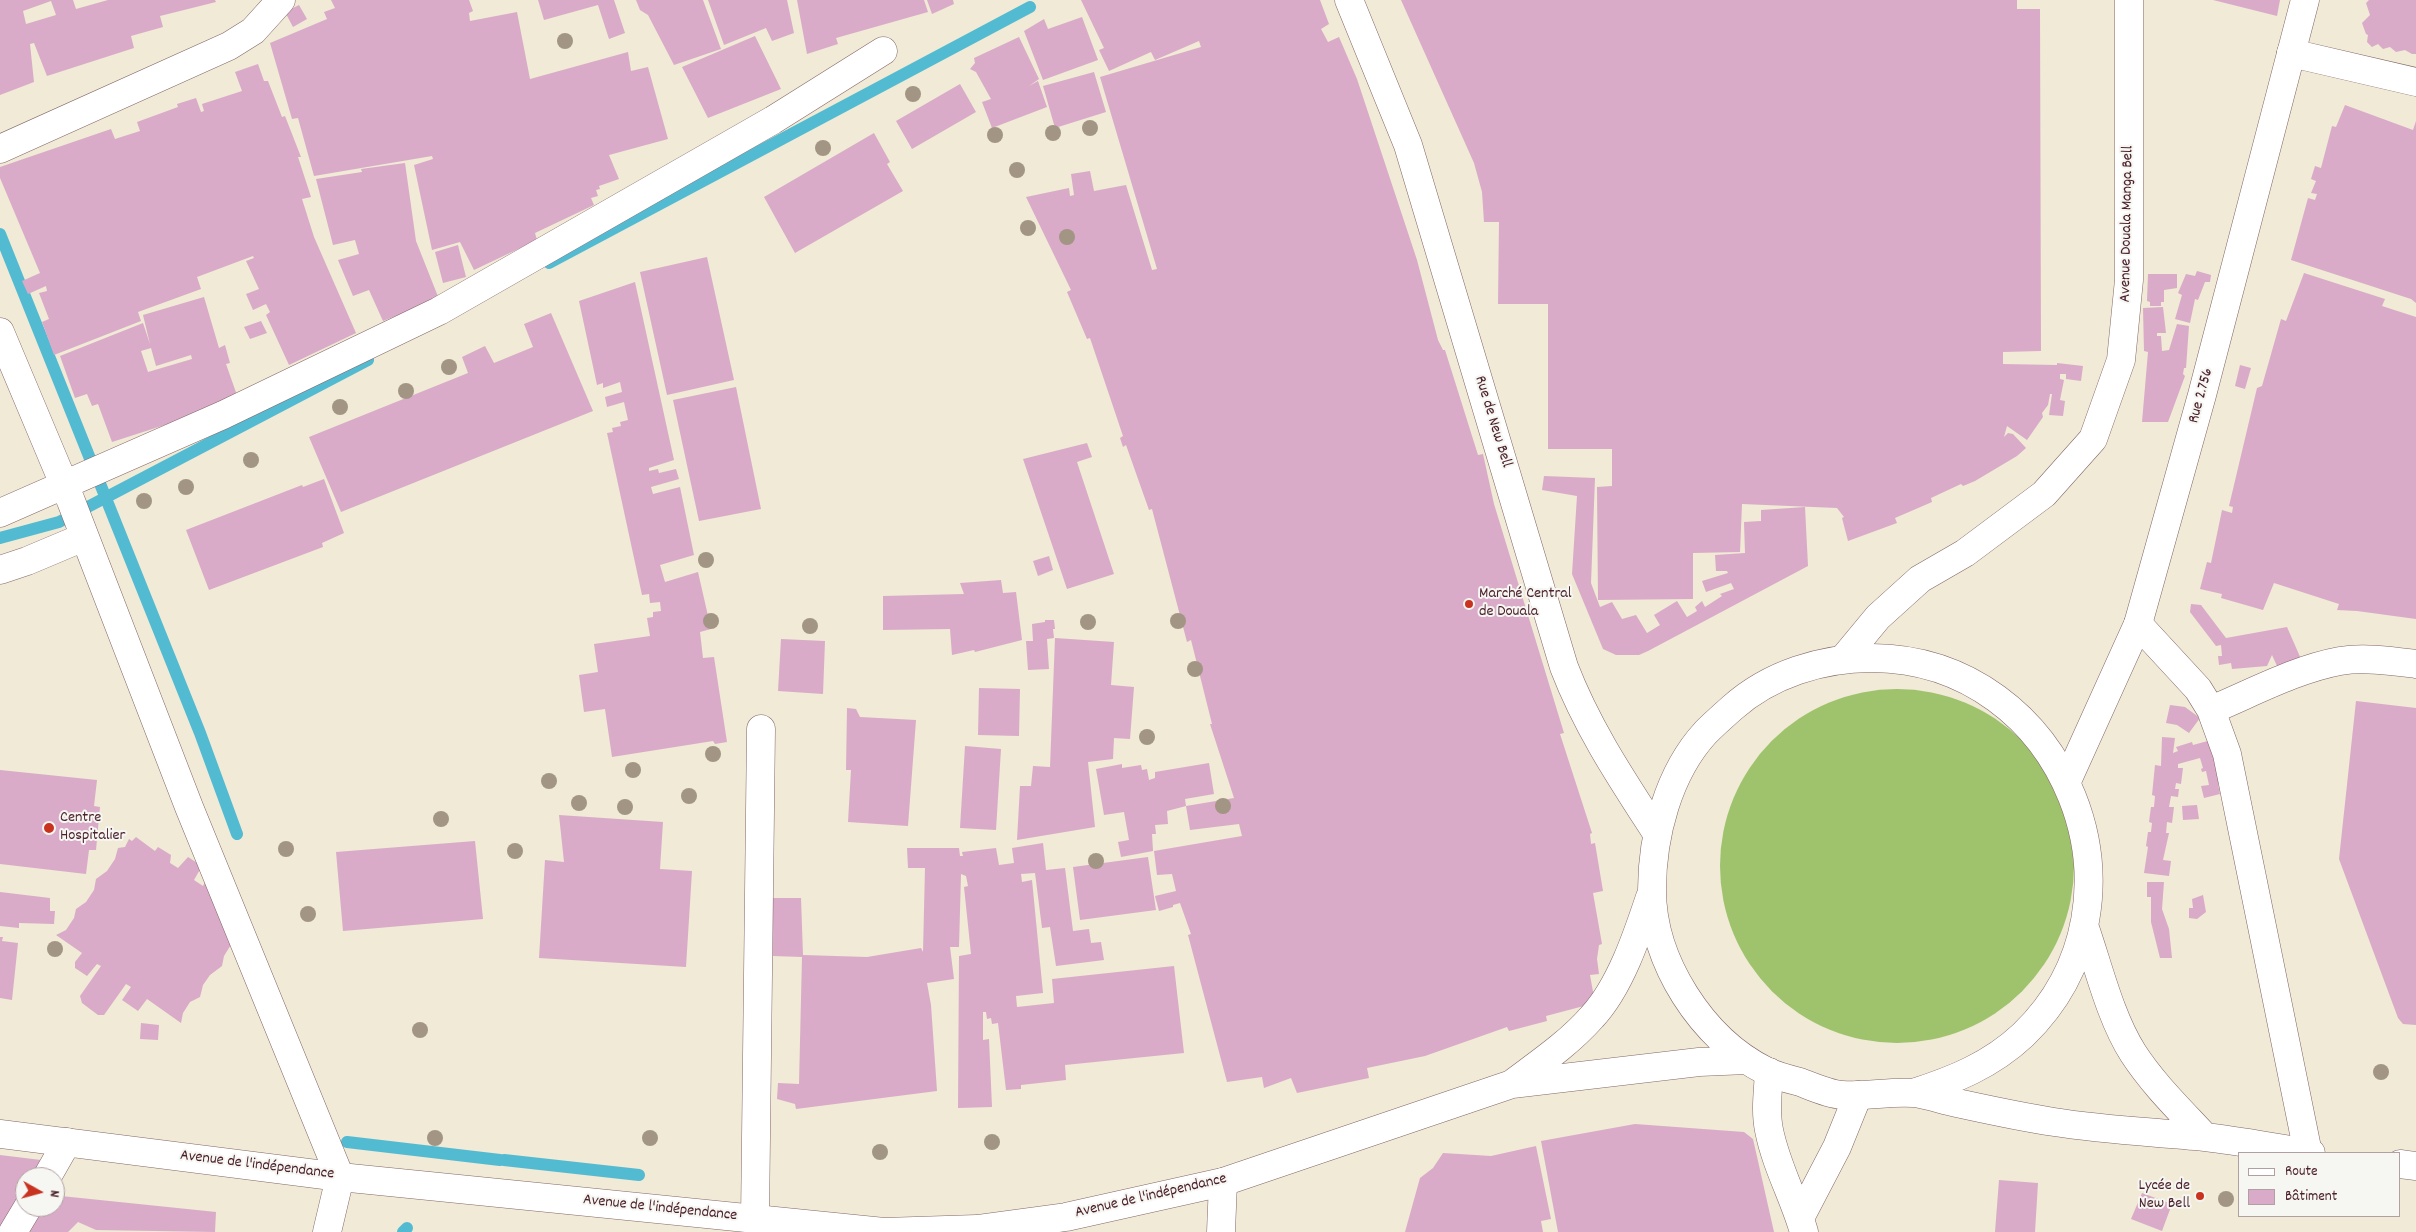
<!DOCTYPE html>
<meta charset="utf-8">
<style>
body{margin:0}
#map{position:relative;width:2416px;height:1232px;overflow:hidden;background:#f0ead6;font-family:Dekko,sans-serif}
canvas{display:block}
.legend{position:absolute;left:2238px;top:1152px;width:162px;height:65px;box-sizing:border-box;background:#f6f6f2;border:1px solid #b1a0a2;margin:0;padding:6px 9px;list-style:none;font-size:15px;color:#4a1f2b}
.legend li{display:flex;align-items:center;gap:10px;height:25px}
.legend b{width:25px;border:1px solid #b1a0a2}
.north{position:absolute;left:15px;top:1167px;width:50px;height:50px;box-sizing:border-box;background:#f6f6f2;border:1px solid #b1a0a2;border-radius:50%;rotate:97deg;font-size:14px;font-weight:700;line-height:20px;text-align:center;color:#4a1f2b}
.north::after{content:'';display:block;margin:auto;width:18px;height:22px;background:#c8321e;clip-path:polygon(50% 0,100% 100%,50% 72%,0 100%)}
</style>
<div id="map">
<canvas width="2416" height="1232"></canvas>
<ul class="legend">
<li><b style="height:6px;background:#fff"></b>Route</li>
<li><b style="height:14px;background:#d9abc8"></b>Bâtiment</li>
</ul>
<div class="north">N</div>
</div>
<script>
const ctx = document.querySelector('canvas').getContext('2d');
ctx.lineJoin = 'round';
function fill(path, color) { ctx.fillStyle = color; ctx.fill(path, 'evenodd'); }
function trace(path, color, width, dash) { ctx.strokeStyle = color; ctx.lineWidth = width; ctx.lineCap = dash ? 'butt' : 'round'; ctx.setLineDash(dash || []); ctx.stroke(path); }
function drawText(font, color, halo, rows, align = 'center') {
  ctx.font = font + ' Dekko,sans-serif'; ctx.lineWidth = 4; ctx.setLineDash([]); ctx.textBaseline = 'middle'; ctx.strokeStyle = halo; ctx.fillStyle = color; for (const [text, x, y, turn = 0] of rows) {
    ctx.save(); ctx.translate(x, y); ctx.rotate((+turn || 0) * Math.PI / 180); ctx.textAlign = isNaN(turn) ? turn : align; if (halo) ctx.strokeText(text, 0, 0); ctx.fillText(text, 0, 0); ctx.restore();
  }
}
fill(new Path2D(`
 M1720 866a177 177 0 1 1 354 0a177 177 0 1 1-354 0Z`), '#9fc36d');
trace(new Path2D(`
 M0,234L200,733L237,834
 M549,263L1030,7
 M0,538L59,522L368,360
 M347,1142L500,1160
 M504,1160L639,1175
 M403,1232L407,1228`), '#53bbd1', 12);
fill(new Path2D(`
 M0,0H73L76,9L108,0H215L216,2L160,16L163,27L131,36L134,48L47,76L34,43L30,44L34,82L0,95ZM51,1L56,15L26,24L23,11Z
 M331,0H469L473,11L469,13L470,21L517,12L530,79L628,52L631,71L648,67L668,139L609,155L619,179L599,186L600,189L596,190L598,196L591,198L594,205L535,233L537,240L474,270L460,242L432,250L414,165L433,159L432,156L314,176L298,118L292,119L270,43L327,19L324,12L335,8Z
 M538,0H614L625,33L609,39L598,5L544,20Z
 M636,0H703L721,49L674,65L648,15L640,10Z
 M708,0H787L794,33L772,41L766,28L724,45Z
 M797,0H924L928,12L836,38L838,44L807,54Z
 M927,0H953L954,4L932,14Z
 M1081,0H1320L1329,24L1321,29L1328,42L1339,37L1357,79L1417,260L1438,340L1443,350H1445L1478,455L1483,454L1494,504L1564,733L1560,734L1592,833L1590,834L1591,844L1595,843L1603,891L1593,893L1602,944L1599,945L1597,959L1599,974L1590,975L1595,1003L1546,1016L1547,1021L1509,1031L1507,1027L1425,1056L1367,1068L1369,1078L1297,1093L1291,1078L1264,1088L1262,1077L1227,1082L1188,935L1191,934L1180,903L1173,905V907L1159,911L1155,896L1176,891L1172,874L1157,875L1154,851L1242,836L1239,824L1190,830L1186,806L1234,798L1210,724H1212L1191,640L1187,642L1152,509L1149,510L1126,445L1123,447L1120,438L1123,436L1090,338L1087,339L1067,292L1071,290L1026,197L1069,188L1070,196L1074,195L1071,174L1090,171L1094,191L1126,185L1152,270L1157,269L1100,77L1201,47L1199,41L1155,60L1151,52L1109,71L1099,50L1104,48Z
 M1401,0H2017V9H2040L2041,351L2003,352V364L2057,365V363L2083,366L2081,381L2066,379V374H2060V379L2064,380L2060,400L2065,401L2063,416L2049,415L2052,394H2050L2048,405L2042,413L2043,417L2027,440L2007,426L2004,437L2008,433L2013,434L2026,448L2017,456L1975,481L1963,486L1961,484L1931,498L1932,502L1895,518L1897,523L1848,541L1842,518L1844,517L1837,508L1742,504L1740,552L1693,553V599L1598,600L1597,487L1612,486V449H1548V304H1498L1499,222H1484L1482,192L1474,163Z
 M2213,0H2280L2277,16Z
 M2369,0H2416V54H2412L2405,50L2396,52L2390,47L2383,49L2378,44L2372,47L2367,42L2368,35L2366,34L2362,23L2370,15L2366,3Z
 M299,5L307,19L293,27L285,12Z
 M1082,17L1098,60L1043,80L1024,31L1044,19L1048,29Z
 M755,36L781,89L708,118L682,67Z
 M1019,37L1039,79L1029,86L1038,81L1047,107L992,128L982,102L991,99L976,72L970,69L975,63L974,58Z
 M258,64L264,81H268L282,117L285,116L301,157H298L311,197L302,199L314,237L356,333L289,365L266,315L270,312L266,304L253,310L246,294L259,289L246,261L254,258L253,256L197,277L201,289L138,312L141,321L54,355L42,322L49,319L39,293L47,291L46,286L28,294L22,281L40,273L0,178V167L111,129L115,139L140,131L137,122L178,107L177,104L196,98L201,112L204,111L202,104L242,91L235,72Z
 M1094,72L1106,112L1055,128L1043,86Z
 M960,84L976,112L912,149L896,121Z
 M2345,105L2413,130L2416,121V303L2411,299L2291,260L2308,198L2315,200L2317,194L2311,193L2316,181L2311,179L2315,166L2321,168L2332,126L2336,127Z
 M874,133L890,162L887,164L903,191L795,253L764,197Z
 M405,163L416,241L439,299L383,321L369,290L353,296L338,260L359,254L355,240L333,245L316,179L362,172L361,169Z
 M458,245L466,277L443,283L435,252Z
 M707,257L734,380L667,395L640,272Z
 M2197,271L2211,275L2210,282H2205L2198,300L2195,299L2190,323L2175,319L2182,295L2178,293L2186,274L2195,276Z
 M2304,273L2385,299L2382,306L2416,317V619L2357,611L2337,610L2339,604L2274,583L2263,610L2221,598L2222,594L2200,589L2207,562L2211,563L2222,510L2232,513L2233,507L2229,506L2257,388L2262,386L2281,319L2286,321Z
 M2148,274H2177V288L2164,290V302H2161V306H2150V302L2147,301Z
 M635,282L674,460L649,468V471L658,469L659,473L676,469L679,479L651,487L653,494L680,487L694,555L660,565L665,582L698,572L711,629L700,632L703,658L714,657L727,742L715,744L713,741L612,757L605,709L584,712L579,675L598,672L594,644L650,636L647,618L653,617V612L661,611L660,602L650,603L649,594L642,595L607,433L613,432L612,428L621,426L620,422L628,420L624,402L607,407L605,397L622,392L620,382L603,388V383L597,385L579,301Z
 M204,297L219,348L225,345L230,363L226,364L239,401L112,442L98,404L92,406L87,394L75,398L60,356L143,323L150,344L143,315ZM151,348L156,366L191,355L192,359L148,372L141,351Z
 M2163,307L2166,333H2157V336H2161L2162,351L2169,350L2177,324L2189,326L2186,368H2184L2183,374L2185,376L2168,422H2142L2148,352L2144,351L2143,308Z
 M551,313L593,411L341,512L309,437L468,373L462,357L485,346L494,363L533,347L524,324Z
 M261,321L267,333L250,339L244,327Z
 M2240,365L2251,368L2245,389L2235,386Z
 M736,387L761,509L699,521L673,400Z
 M1087,443L1092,457L1077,462L1114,574L1067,589L1023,459Z
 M1544,476L1595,478L1591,583L1600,607L1612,602L1622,619L1636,615L1647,633L1660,625L1654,615L1677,601L1687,617L1697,611L1695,607L1702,601L1705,607L1722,596L1720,594L1734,589L1731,583L1706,592L1702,581L1728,573L1727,571H1716L1715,555L1745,553L1744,522L1761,521V510L1805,507L1808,566L1648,651L1639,655H1616L1603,649L1572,574L1577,496L1542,490Z
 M324,479L344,533L322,543L323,547L209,590L186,530L302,485L303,487Z
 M1049,556L1053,570L1038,576L1033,561Z
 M1001,580L1003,593L1016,592L1022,640L975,652L974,650L952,655L950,629L883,630V596L964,594L960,583Z
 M2191,604L2201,605L2226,638L2287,627L2301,659L2278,668L2272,655L2267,666L2232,669L2231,663L2219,665L2218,656H2222L2221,645L2216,646L2190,612Z
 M1045,620H1054L1055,629H1053L1054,638L1047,639L1049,669L1028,670L1026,641H1033L1032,624L1045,622Z
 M1055,638L1114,642L1111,685L1134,687L1130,739L1114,738L1113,759L1088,762L1095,827L1017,840L1020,786H1031L1033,766L1050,767Z
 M781,639L825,641L823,694L778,691Z
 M979,688L1020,689L1019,736L978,735Z
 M2356,701L2416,708V1025L2403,1024L2398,1018L2339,859Z
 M2170,705L2185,707L2200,718L2189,733L2177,725L2166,723Z
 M847,708L856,709L860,717L916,720L908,826L848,822L851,770H846Z
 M2162,737L2175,738L2173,753L2178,751L2176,747L2192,742L2193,745L2215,739L2224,783L2218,784L2220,794L2204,798L2201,786L2209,785L2206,771L2202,772L2201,769L2203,768L2200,758L2178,764V768H2183L2181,784L2176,783L2175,789H2179L2178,797L2171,796L2169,807H2174L2172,823L2167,822L2166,833H2169L2163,860L2171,861L2169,876L2144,873L2148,847L2146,846L2148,832H2151L2152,823L2149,822L2151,807H2154L2155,796L2152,795L2155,765L2161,766Z
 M965,746L1001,749L996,830L960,828Z
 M1209,763L1214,794L1185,799L1186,806L1167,811L1168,824L1155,825L1156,834H1152L1153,851L1121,857L1118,842L1129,840L1124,812L1104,815L1096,769L1122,764V768L1141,765L1142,770L1147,769L1149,780L1155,778V772Z
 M0,770L97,780L94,806L100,807L96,850H89L86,874L0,864Z
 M2197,805L2199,819L2183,820L2182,806Z
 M559,815L663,822L660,869L692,871L686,967L539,958L545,860L564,862Z
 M136,837L155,851L158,847L171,855L170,863L178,868L188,857L202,866L194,880L203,886L205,882L232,943L224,956L222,966L210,975L203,985L200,997L190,1002L183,1013L181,1023L147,999L138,1011L122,1000L131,987L126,984L104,1015H98L82,1003L80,996L101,966L97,964L87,976L75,968V962L82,953L56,935L66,930L74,918L76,909L86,902L94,890L96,879L107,871L115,859L118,848L125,847L129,839L132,841Z
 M475,841L483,919L343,931L336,852Z
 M1043,843L1046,870L1065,868L1073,931L1089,929L1091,943L1101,942L1104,960L1056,966L1050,927L1042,928L1035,873L1021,874L1022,882L1032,880L1043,993L1016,996L1017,1007L1054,1003L1052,979L1174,966L1184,1053L1065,1065L1066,1080L1021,1085V1089L1006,1090L998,1023L992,1024L991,1018L987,1019L986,1012H983V1040L989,1039L992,1107L958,1108L959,956L971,954L964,887L968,886L966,876L961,874L959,947H950L954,979L927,983L931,1005L937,1091L796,1109L795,1104L777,1099L778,1083L799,1084L802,957L773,956L772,898H801L803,955L867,957L921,948L923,952L925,868H908L907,848H959L960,856H963L962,852L996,848L999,865L1014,863L1012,848Z
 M1148,857L1156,910L1080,920L1073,867Z
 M2147,882H2164L2162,909L2169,929L2172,958H2160L2151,922V897H2147Z
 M0,892L50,898V911H55L54,924L19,923V928L0,926Z
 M2203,895L2206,912L2197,919L2189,918V908H2193L2192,899Z
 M0,937H3L2,941L18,943L12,1000L0,998Z
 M141,1023L159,1025L158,1040L140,1039Z
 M1635,1124L1744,1132L1753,1139L1774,1232H1558L1541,1141Z
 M1536,1146L1551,1219L1541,1221L1543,1232H1405L1420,1178L1433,1168L1443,1153L1491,1156Z
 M0,1155L41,1160L31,1177H25V1187L0,1231Z
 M1999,1180L2038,1183L2035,1232H1995Z
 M55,1193L61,1196L216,1212L215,1232L96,1230L78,1222L68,1232H29L27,1230L44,1207H55Z
 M2142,1193L2172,1204L2162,1231L2131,1219Z`), '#d9abc8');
const minor = new Path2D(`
 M2291,53L2416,82
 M0,149L229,46L253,31L281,0
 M0,332L71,501L189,807L340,1177
 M0,513L223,415L439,311L773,120L883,51
 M0,570L27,561L84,537
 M2138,624L2198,689L2211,710L2227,754L2308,1153
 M1844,658L1878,617L1920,579L1965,553L2044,494L2093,439L2121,360L2129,280V0
 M2211,710C2252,693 2296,669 2340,661C2364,657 2392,661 2416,664
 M47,1177L67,1142
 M755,1219L761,729
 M13,1232L28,1207`);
const tertiary = new Path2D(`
 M2067,781L2138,624L2202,395L2305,0
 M1769,1072C1768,1091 1765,1111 1769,1130C1776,1166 1794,1197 1804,1232
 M1800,1218L1837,1147L1858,1095
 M327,1232L340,1177
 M1221,1232L1223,1182`);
const secondary = new Path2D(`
 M1349,0L1408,145L1564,667C1587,727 1621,778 1656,832
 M2084,925C2098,965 2110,1017 2133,1053C2153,1084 2180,1110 2205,1137
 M1513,1083C1541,1062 1569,1043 1592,1017C1620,987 1637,936 1650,897
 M1913,1093C1954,1080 1991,1065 2023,1035C2162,901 2065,659 1872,658C1822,658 1770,674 1732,708C1723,716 1714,724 1706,732C1668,773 1652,836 1652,890C1652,961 1702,1039 1766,1071C1776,1076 1788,1079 1800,1082C1813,1087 1828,1094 1842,1095C1866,1097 1890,1091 1914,1093C1928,1095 1943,1100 1957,1103C1989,1110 2021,1117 2054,1122C2104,1130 2154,1132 2205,1137C2240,1141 2276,1148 2311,1153
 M0,1134L340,1177L884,1232L977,1229L1066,1217L1223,1182L1512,1084L1699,1062L1747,1060
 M2400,1164L2416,1166`);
trace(minor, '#846667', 29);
trace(tertiary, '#846667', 29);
trace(secondary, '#846667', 29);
trace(minor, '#fff', 28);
trace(tertiary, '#fff', 28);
trace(secondary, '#fff', 28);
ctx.fillStyle = '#a39583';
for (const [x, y] of [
 [565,41],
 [913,94],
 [1090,128],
 [1053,133],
 [995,135],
 [823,148],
 [1017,170],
 [1028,228],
 [1067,237],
 [449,367],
 [406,391],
 [340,407],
 [251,460],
 [186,487],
 [144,501],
 [706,560],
 [711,621],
 [1178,621],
 [1088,622],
 [810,626],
 [1195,669],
 [1147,737],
 [713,754],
 [633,770],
 [549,781],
 [689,796],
 [579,803],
 [1223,806],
 [625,807],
 [441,819],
 [286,849],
 [515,851],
 [1096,861],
 [308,914],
 [55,949],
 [420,1030],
 [2381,1072],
 [435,1138],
 [650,1138],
 [992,1142],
 [880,1152],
 [2226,1199]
]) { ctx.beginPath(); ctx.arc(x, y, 8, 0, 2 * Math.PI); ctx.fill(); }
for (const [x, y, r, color] of [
 [1469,604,5,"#c8321e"],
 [49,828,6,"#c8321e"],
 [2200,1196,5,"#c8321e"]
]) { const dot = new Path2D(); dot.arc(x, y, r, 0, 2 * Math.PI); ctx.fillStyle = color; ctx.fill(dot); trace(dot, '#f6f6f2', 2); }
drawText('16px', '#4a1f2b', '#f6f6f2', [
 ["Avenue Douala Manga Bell",2128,224,-89],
 ["Rue 2.756",2202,396,-75],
 ["Rue de New Bell",1492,422,73],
 ["Avenue de l'indépendance",257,1166,7],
 ["Avenue de l'indépendance",1151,1197,-13],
 ["Avenue de l'indépendance",660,1209,6]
]);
drawText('16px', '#4a1f2b', '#f6f6f2', [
 ["Marché Central",1479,595],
 ["de Douala",1479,613],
 ["Centre",60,819],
 ["Hospitalier",60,837],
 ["Lycée de",2190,1187,"right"],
 ["New Bell",2190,1205,"right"]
], 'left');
</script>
